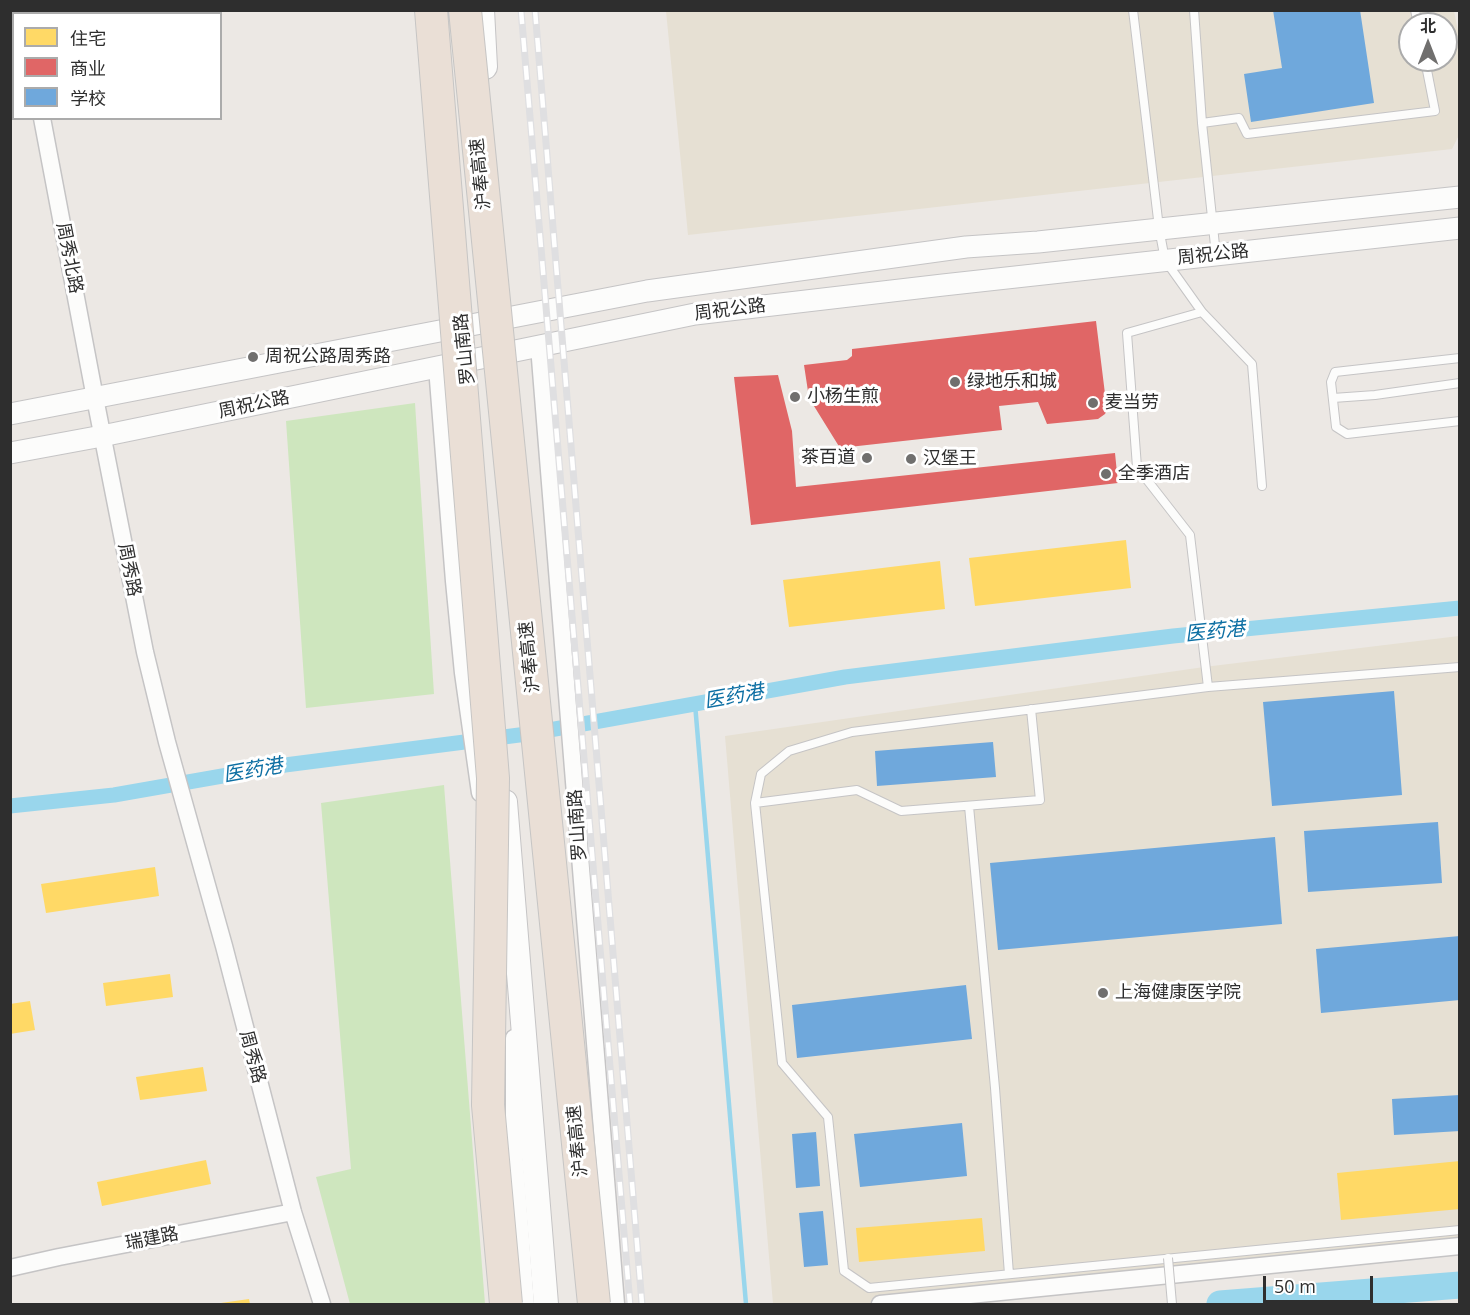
<!DOCTYPE html>
<meta charset="utf-8">
<style>
body{margin:0}
#map{position:relative;width:1470px;height:1315px;overflow:hidden;background:#ece8e4;font-family:"Open Sans","Noto Sans SC",sans-serif}
canvas{display:block}
.frame{position:absolute;inset:0;border:12px solid #2e2e2e;pointer-events:none}
.legend{position:absolute;left:12px;top:12px;width:210px;height:108px;box-sizing:border-box;background:#fff;border:2px solid #ababab;margin:0;padding:8px 10px;list-style:none;font-size:18px;color:#2e2e2e}
.legend li{display:flex;align-items:center;gap:12px;height:30px}
.legend b{width:30px;border:2px solid #ababab}
.north{position:absolute;left:1398px;top:12px;width:60px;height:60px;box-sizing:border-box;background:#fff;border:2px solid #ababab;border-radius:50%;rotate:0deg;font-size:16px;font-weight:700;line-height:24px;text-align:center;color:#2e2e2e}
.north::after{content:'';display:block;margin:auto;width:21px;height:27px;background:#706f6e;clip-path:polygon(50% 0,100% 100%,50% 72%,0 100%)}
.scale{position:absolute;left:1263px;top:1276px;width:110px;height:27px;box-sizing:border-box;border:3px solid #2e2e2e;border-top:0;padding-left:8px;font-size:18px;line-height:21px;white-space:nowrap;color:#2e2e2e;-webkit-text-stroke:4px #fff;paint-order:stroke}
</style>
<div id="map">
<canvas width="1470" height="1315"></canvas>
<div class="frame"></div>
<ul class="legend">
<li><b style="height:16px;background:#ffd966"></b>住宅</li>
<li><b style="height:16px;background:#e06666"></b>商业</li>
<li><b style="height:16px;background:#6fa8dc"></b>学校</li>
</ul>
<div class="north">北</div>
<div class="scale">50 m</div>
</div>
<script>
const ctx = document.querySelector('canvas').getContext('2d');
ctx.lineJoin = 'round';
function fill(path, color) { ctx.fillStyle = color; ctx.fill(path, 'evenodd'); }
function trace(path, color, width, dash) { ctx.strokeStyle = color; ctx.lineWidth = width; ctx.lineCap = dash ? 'butt' : 'round'; ctx.setLineDash(dash || []); ctx.stroke(path); }
function drawText(font, color, halo, rows, align = 'center') {
  ctx.font = font + ' "Open Sans","Noto Sans SC",sans-serif'; ctx.lineWidth = 6; ctx.setLineDash([]); ctx.textBaseline = 'middle'; ctx.strokeStyle = halo; ctx.fillStyle = color; for (const [text, x, y, turn = 0] of rows) {
    ctx.save(); ctx.translate(x, y); ctx.rotate((+turn || 0) * Math.PI / 180); ctx.textAlign = isNaN(turn) ? turn : align; if (halo) ctx.strokeText(text, 0, 0); ctx.fillText(text, 0, 0); ctx.restore();
  }
}
fill(new Path2D(`
 M666,11H1454L1460,40L1459,135L1452,149L688,235ZM1410,24H1446V60H1410Z
 M1459,636V1251L1190,1274L979,1304H773L725,736L1204,667Z`), '#e6e0d3');
fill(new Path2D(`
 M415,403L434,694L306,708L286,421Z
 M444,785L485,1304H350L316,1177L351,1169L321,803Z`), '#cee6be');
fill(new Path2D(`
 M1126,540L1131,588L975,606L969,558Z
 M940,561L945,609L789,627L783,580Z
 M155,867L159,896L46,913L41,884Z
 M170,974L173,997L106,1006L103,983Z
 M30,1001L35,1030L10,1034V1004Z
 M203,1067L207,1091L140,1100L136,1077Z
 M206,1160L211,1184L102,1206L97,1182Z
 M1460,1161V1209L1341,1220L1337,1173Z
 M982,1218L985,1251L859,1262L856,1228Z
 M249,1299L250,1304H222L221,1303Z`), '#ffd966');
fill(new Path2D(`
 M1096,321L1107,410L1105,414L1098,419L1047,424L1038,402L999,406L1002,430L840,448L809,398L804,365L847,360L852,356V349Z
 M778,375L792,431L796,487L1115,453L1118,483L751,525L734,377Z`), '#e06666');
fill(new Path2D(`
 M1273,10H1360L1374,103L1251,122L1244,74L1282,68Z
 M1394,691L1402,795L1272,806L1263,702Z
 M993,742L996,777L877,786L875,751Z
 M1438,822L1442,883L1308,892L1304,831Z
 M1275,837L1282,924L998,950L990,863Z
 M1460,936V1000L1321,1013L1316,949Z
 M966,985L972,1039L797,1058L792,1005Z
 M1460,1095V1131L1394,1135L1392,1099Z
 M962,1123L967,1176L860,1187L854,1134Z
 M816,1132L820,1186L796,1188L792,1134Z
 M823,1211L828,1265L804,1267L799,1213Z`), '#6fa8dc');
trace(new Path2D(`
 M695,704L746,1304`), '#99d6ec', 4.5);
trace(new Path2D(`
 M10,806L114,795L285,765L527,734L845,677L1173,636L1460,608`), '#99d6ec', 15);
trace(new Path2D(`
 M1220,1304L1460,1285`), '#99d6ec', 27);
const service = new Path2D(`
 M1133,10L1159,228L1165,260L1202,312L1252,364L1262,486
 M1194,10L1202,123L1216,255
 M1415,10L1418,24
 M1202,123L1239,118L1247,134L1435,111L1425,60
 M1202,312L1127,333L1137,467L1190,535L1208,687
 M1460,358L1335,372L1331,382L1336,427L1347,434L1460,421
 M1333,398L1375,395L1460,383
 M1460,667L1208,687L852,732L789,751L761,774L755,803L782,1063L828,1117L844,1271L869,1288L1460,1230
 M755,803L857,790L901,811L1040,800L1031,709
 M969,806L995,1088L1009,1274`);
const minor = new Path2D(`
 M22,10L23,14
 M42,118L95,398L145,652L167,742L224,946L293,1212L322,1304
 M539,346L616,1304
 M437,367L454,581L463,673L480,793
 M514,1038V1149L526,1304
 M10,1268L59,1257L293,1212
 M880,1304L1460,1246`);
const tertiary = new Path2D(`
 M10,414L647,291L966,247L1038,242L1460,197
 M10,453L102,436L695,314L943,285L1460,228`);
const secondary = new Path2D(`
 M482,10L485,67
 M505,802L546,1304`);
trace(service, '#c5c4c5', 10);
trace(minor, '#c5c4c5', 19);
trace(tertiary, '#c5c4c5', 23);
trace(secondary, '#c5c4c5', 26);
trace(service, '#fcfcfb', 8);
trace(minor, '#fcfcfb', 16);
trace(tertiary, '#fcfcfb', 21);
trace(secondary, '#fcfcfb', 24);
const rail = new Path2D(`
 M521,10L630,1304
 M535,10L642,1304`);
trace(rail, '#dfdfe1', 7);
trace(rail, '#fff', 4.5, [14]);
const serviceBridge = new Path2D(`
 M1168,1258L1172,1304`);
const motorwayBridge = new Path2D(`
 M431,10L493,778L488,1105L506,1304
 M465,10L594,1304`);
trace(serviceBridge, '#c5c4c5', 10, []);
trace(motorwayBridge, '#c6c5c4', 34, []);
trace(serviceBridge, '#fcfcfb', 8);
trace(motorwayBridge, '#eadfd6', 32);
for (const [x, y, r, color] of [
 [253,357,6,"#706f6e"],
 [955,382,6,"#706f6e"],
 [795,397,6,"#706f6e"],
 [1093,403,6,"#706f6e"],
 [867,458,6,"#706f6e"],
 [911,459,6,"#706f6e"],
 [1106,474,6,"#706f6e"],
 [1103,993,6,"#706f6e"]
]) { const dot = new Path2D(); dot.arc(x, y, r, 0, 2 * Math.PI); ctx.fillStyle = color; ctx.fill(dot); trace(dot, '#fff', 2); }
drawText('18px', '#2e2e2e', '#fff', [
 ["沪奉高速",481,174,-96],
 ["周祝公路",1213,255,-6],
 ["周秀北路",69,258,79],
 ["周祝公路",730,310,-7],
 ["罗山南路",465,349,-96],
 ["周祝公路",254,405,-12],
 ["周秀路",129,570,79],
 ["沪奉高速",530,657,-96],
 ["罗山南路",578,825,-94],
 ["周秀路",252,1057,75],
 ["沪奉高速",578,1141,-96],
 ["瑞建路",152,1239,-11]
]);
drawText('18px', '#2e2e2e', '#fff', [
 ["周祝公路周秀路",265,357],
 ["绿地乐和城",967,382],
 ["小杨生煎",807,397],
 ["麦当劳",1105,403],
 ["茶百道",855,458,"right"],
 ["汉堡王",923,459],
 ["全季酒店",1118,474],
 ["上海健康医学院",1115,993]
], 'left');
drawText('italic 20px', '#0d6fa3', '#fff', [
 ["医药港",1215,632,-6],
 ["医药港",734,697,-10],
 ["医药港",253,771,-10]
]);
</script>
